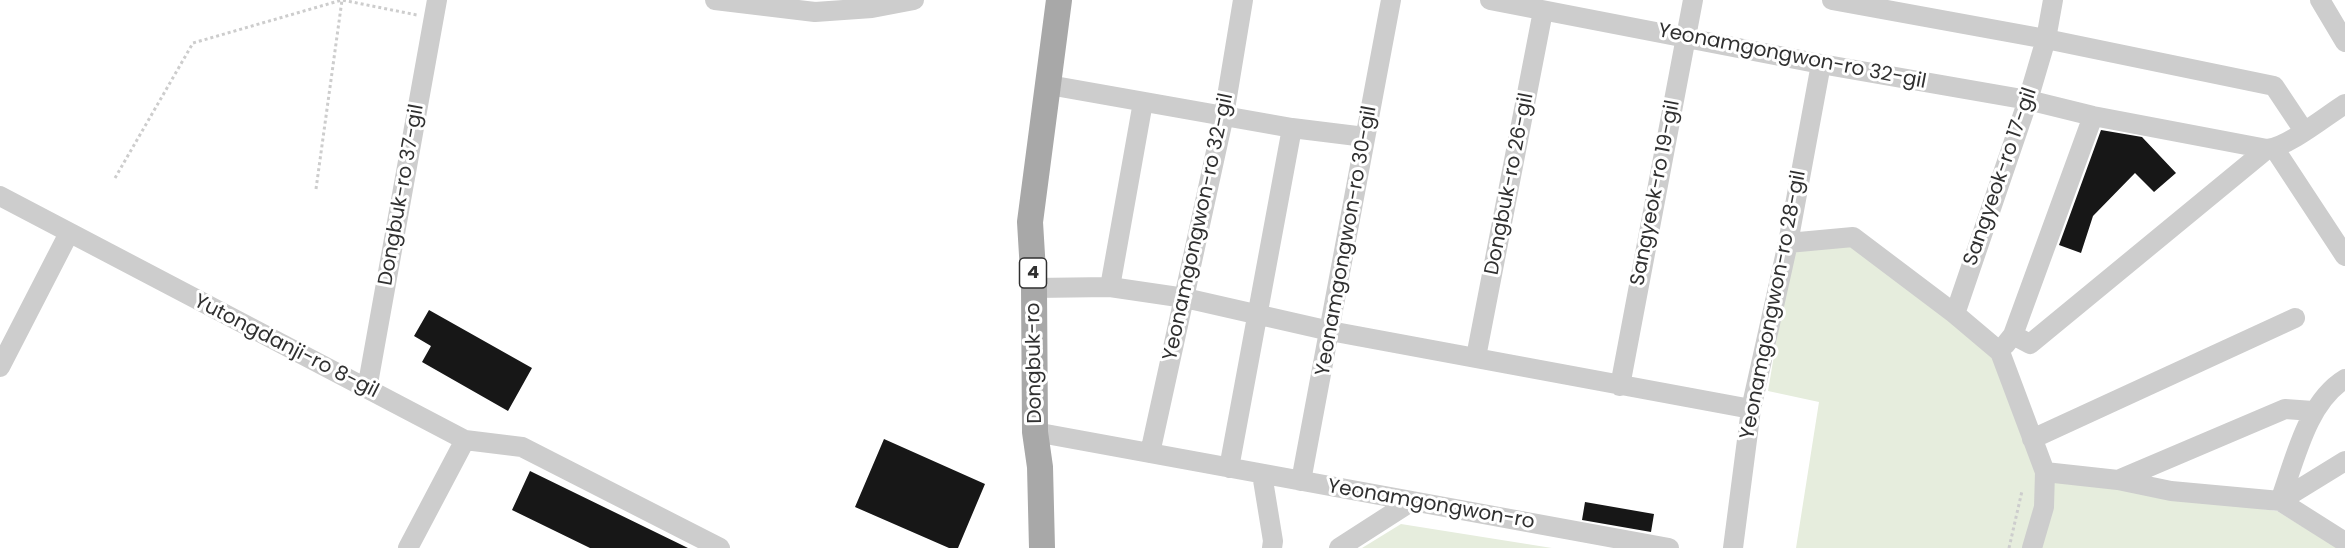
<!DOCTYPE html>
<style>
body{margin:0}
canvas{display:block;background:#fff}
</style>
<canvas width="2345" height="548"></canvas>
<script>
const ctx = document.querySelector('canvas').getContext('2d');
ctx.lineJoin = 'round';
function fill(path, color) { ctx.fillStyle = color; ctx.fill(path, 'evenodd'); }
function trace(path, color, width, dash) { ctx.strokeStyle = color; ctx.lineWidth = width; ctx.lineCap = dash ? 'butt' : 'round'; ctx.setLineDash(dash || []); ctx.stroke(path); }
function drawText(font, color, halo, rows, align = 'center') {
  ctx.font = font + ' Poppins,sans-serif'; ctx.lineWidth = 6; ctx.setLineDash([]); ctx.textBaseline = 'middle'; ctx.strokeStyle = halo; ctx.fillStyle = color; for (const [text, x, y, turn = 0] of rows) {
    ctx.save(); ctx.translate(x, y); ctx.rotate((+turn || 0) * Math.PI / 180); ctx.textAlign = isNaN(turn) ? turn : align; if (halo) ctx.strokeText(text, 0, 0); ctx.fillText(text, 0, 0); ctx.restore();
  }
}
fill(new Path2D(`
 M1853,243L1995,355L2039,472L2162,496L2277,511L2338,548H1796L1819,402L1768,391L1792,248Z
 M1401,524L1552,548H1362Z`), '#e6eddd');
fill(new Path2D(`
 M2101,130L2142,137L2176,173L2154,192L2135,173L2093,216L2081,253L2059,245Z
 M429,310L532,368L508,411L422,362L431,346L414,336Z
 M884,439L985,484L958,548H949L855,507Z
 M530,471L688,548H590L512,510Z
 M1585,502L1654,514L1651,532L1582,520Z`), '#171717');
trace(new Path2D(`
 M115,178L193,43L342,0L417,15
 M316,189L342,0
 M2009,548L2022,491`), '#cdcdcd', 3, [3, 3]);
trace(new Path2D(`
 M715,0L815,12L872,8L914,0
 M1490,0L1821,64L2028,100L2093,116L2267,149C2288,147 2326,116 2345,104
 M1832,0L2046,39L2274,86L2304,131
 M2320,0L2345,42
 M1049,85L1292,128L1365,137
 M2274,148L2345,256
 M0,196L465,440L408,548
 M1788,243L1853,237L1955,314L2000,352L2045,472L2118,480L2171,491L2280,501L2345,542
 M1110,287L1143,102
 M1034,288L1110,287L1185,298L1330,331L1751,409
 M1955,314L2028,100L2046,39L2053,0
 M2013,335L2030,344L2267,149
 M2005,345L2013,335L2093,116
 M1476,357L1543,11
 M0,367L69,233
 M1620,386L1693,0
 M367,389L437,0
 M1035,432L1669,548
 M2032,439L2295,318
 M465,440L522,447L720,548
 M1150,453L1224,115L1243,0
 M1229,468L1292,128
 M1262,474L1273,541L1272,548
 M2118,480L2285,409L2313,411
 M1301,481L1391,0
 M2280,501C2295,460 2307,402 2345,379
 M2280,501L2345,461
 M1339,548L1412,501
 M1733,548L1751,409L1788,243L1821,64
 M2032,548L2044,507L2045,472`), '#cdcdcd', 20);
trace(new Path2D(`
 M1042,548L1040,467L1035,432L1034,288L1030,222L1059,0`), '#a8a8a8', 26);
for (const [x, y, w] of [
 [1033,273,27]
]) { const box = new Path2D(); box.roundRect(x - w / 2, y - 15, w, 30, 4.5); ctx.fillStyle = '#fff'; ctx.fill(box); trace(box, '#303030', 1.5); }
drawText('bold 18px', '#303030', null, [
 ["4",1033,273]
]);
drawText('20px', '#303030', '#fff', [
 ["Yeonamgongwon-ro 32-gil",1792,57,11],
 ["Sangyeok-ro 17-gil",2001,177,-71],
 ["Dongbuk-ro 26-gil",1510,184,-79],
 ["Sangyeok-ro 19-gil",1656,193,-79],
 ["Dongbuk-ro 37-gil",402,195,-80],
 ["Yeonamgongwon-ro 32-gil",1199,227,-78],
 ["Yeonamgongwon-ro 30-gil",1347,241,-80],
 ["Yeonamgongwon-ro 28-gil",1774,305,-79],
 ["Yutongdanji-ro 8-gil",286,347,27],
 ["Dongbuk-ro",1035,363,-91],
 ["Yeonamgongwon-ro",1431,505,10]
]);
</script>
